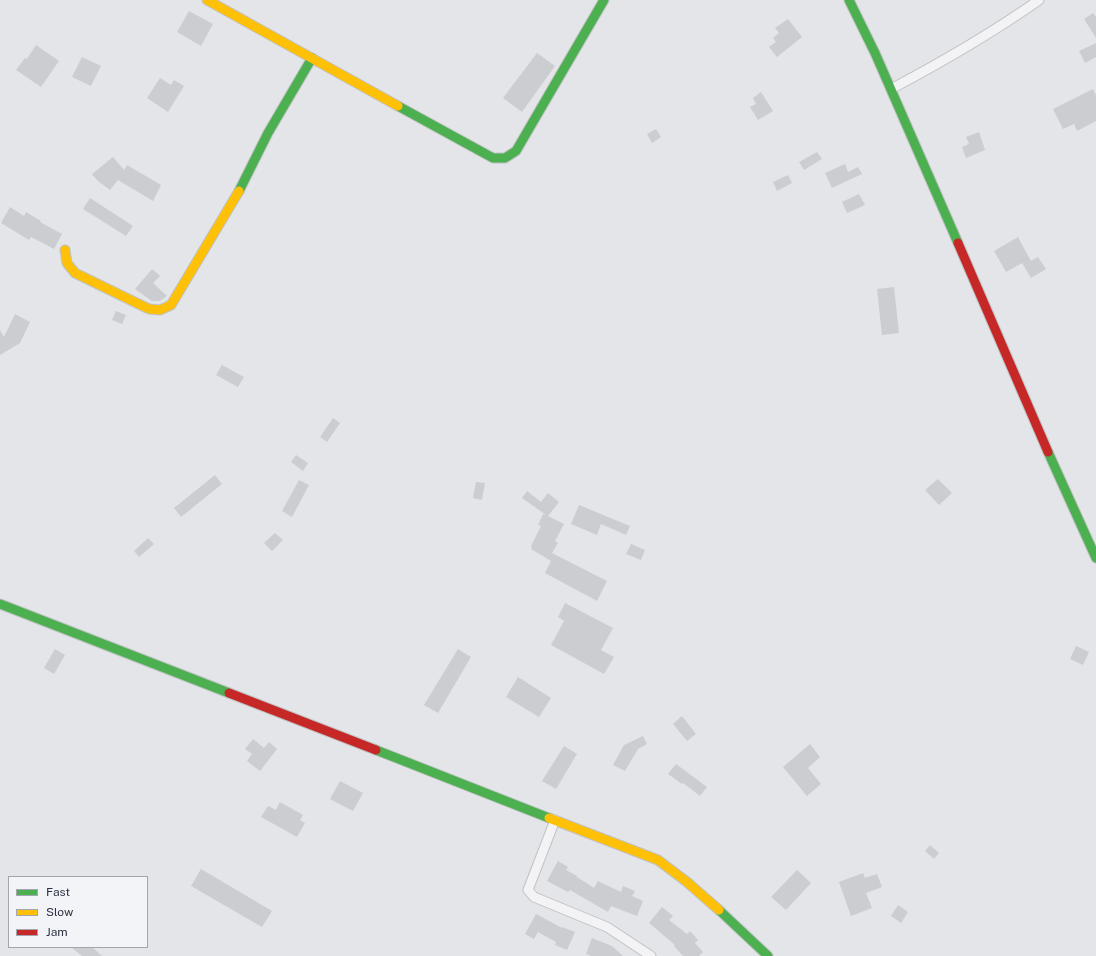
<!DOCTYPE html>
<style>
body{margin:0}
#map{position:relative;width:1096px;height:956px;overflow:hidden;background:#e3e5e8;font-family:"Public Sans",sans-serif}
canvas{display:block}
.legend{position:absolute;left:8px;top:876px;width:140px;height:72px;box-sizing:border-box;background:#f2f4f7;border:1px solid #a3a6ae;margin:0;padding:5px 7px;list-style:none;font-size:12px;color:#2c3140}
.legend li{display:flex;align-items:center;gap:8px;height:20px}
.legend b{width:20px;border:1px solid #a3a6ae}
</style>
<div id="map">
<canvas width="1096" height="956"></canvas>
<ul class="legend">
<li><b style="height:5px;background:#4caf50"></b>Fast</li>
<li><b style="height:5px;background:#ffc107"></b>Slow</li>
<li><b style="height:5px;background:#c62828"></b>Jam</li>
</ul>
</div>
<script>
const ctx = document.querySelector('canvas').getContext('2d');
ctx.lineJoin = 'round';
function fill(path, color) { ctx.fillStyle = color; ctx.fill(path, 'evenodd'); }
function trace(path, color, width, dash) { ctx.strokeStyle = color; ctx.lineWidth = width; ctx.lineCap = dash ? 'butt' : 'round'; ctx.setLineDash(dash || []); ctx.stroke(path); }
fill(new Path2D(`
 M189,11L213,24L201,46L177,32Z
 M1093,13L1096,17V38L1084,19Z
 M788,19L802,37L777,57L769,47L776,42L773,38L779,33L775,28Z
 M1096,43V57L1085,63L1079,51Z
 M36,45L59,61L41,87L16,70L25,58L27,59Z
 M537,53L555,66L522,112L503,98Z
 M82,57L101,66L91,86L72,77Z
 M160,78L171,85L174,80L184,86L168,112L147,98Z
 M1093,89L1096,95V121L1077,131L1074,124L1063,129L1053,109Z
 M761,92L773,111L758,120L750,107L756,104L753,98Z
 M656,129L661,137L652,143L647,134Z
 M979,132L985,150L966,158L962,147L969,144L966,137Z
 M817,152L822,159L804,170L799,162Z
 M113,157L124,170L127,165L161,185L153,201L118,180L110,190L98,181L92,174Z
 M845,164L848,172L858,167L862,174L832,188L825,173Z
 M788,175L792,183L777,191L773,182Z
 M859,194L865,205L847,213L842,202Z
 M90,198L133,226L126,236L83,209Z
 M10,207L24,216L26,212L41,221L40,222L62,234L54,249L31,237L29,240L1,223Z
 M1018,237L1031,261L1038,257L1046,269L1031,278L1022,263L1006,272L994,251Z
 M152,269L160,276L153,283L167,296L160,301H152L135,289Z
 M894,287L899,333L882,335L877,289Z
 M116,311L126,315L122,324L112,320Z
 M15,314L30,322L20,343L0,355V330L4,337Z
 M222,365L244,377L238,387L216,375Z
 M333,418L340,423L327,442L320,437Z
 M296,455L308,463L303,471L291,462Z
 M215,475L222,484L181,517L174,508Z
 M938,479L952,493L939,505L925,490Z
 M299,480L309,485L292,517L282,511Z
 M476,482L485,483L482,500L473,498Z
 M527,491L541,502L548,493L559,502L548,516L564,524L555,541L558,543L552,553L607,581L597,601L545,573L551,561L531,549L532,547L531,546L541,526L538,525L543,514L546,515L522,498Z
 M579,505L630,526L626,535L601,524L597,535L571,524Z
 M275,533L283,540L272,551L264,543Z
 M148,538L154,544L139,557L134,551Z
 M631,544L645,550L641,560L626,554Z
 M565,603L613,628L601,650L614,657L604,674L551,645L564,621L558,617Z
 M1076,646L1089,652L1083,665L1070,659Z
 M55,649L65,655L54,674L44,668Z
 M458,649L471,657L438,713L424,705Z
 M518,677L551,698L539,717L506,697Z
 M682,716L696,734L687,741L673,724Z
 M643,736L647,744L638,749L625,771L613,765L624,745Z
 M253,739L264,748L269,742L277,749L260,771L247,761L252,754L245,749Z
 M810,744L820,757L808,768L821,784L807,796L783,767Z
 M564,746L577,754L556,789L542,781Z
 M676,764L707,787L700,796L683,783L682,784L668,774Z
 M340,781L363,793L353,811L330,799Z
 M280,802L303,815L300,820L305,823L297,837L261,817L268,806L276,810Z
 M930,845L939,853L934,859L925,851Z
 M558,861L568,867L566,870L577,876V877L594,888L598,881L621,892L623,886L635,891L632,896L643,901L637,916L611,906L608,912L570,890L568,892L547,881Z
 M201,869L272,911L262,927L191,886Z
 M797,870L811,883L786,910L771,897Z
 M863,873L865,878L877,874L882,887L866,893L872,908L851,916L839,882Z
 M898,905L908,912L901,923L891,916Z
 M662,907L673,916L669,920L687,934L690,931L698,940L695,943L703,952L699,956H683L674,946L675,945L649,923Z
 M536,914L562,928V927L575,932L567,950L555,945L556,942L538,932L534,939L525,934Z
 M592,938L612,946L623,956H591L586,954Z
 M71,947H92L102,956H82Z`), '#cbcdd0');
const street = new Path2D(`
 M891,89C942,62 992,33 1039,0
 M555,820L528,890L534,897L607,927L651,956`);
const fast = new Path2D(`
 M849,0L875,53L958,243
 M398,106L493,158H505L516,151L604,0
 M239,191L268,133L312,58
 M1048,452L1096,558
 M0,604L229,693
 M376,750L549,818
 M719,910L768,956`);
const slow = new Path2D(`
 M207,0L398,106
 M65,250L67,263L75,273L149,309L160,310L171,305L239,191
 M549,818L658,860L687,882L719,910`);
const jam = new Path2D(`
 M958,243L1048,452
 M229,693L376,750`);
trace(street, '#c0c2c4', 11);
trace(fast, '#c0c2c4', 11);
trace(slow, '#c0c2c4', 11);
trace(jam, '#c0c2c4', 11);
trace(street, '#f3f3f5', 9);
trace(fast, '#4caf50', 9);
trace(slow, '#ffc107', 9);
trace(jam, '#c62828', 9);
</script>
